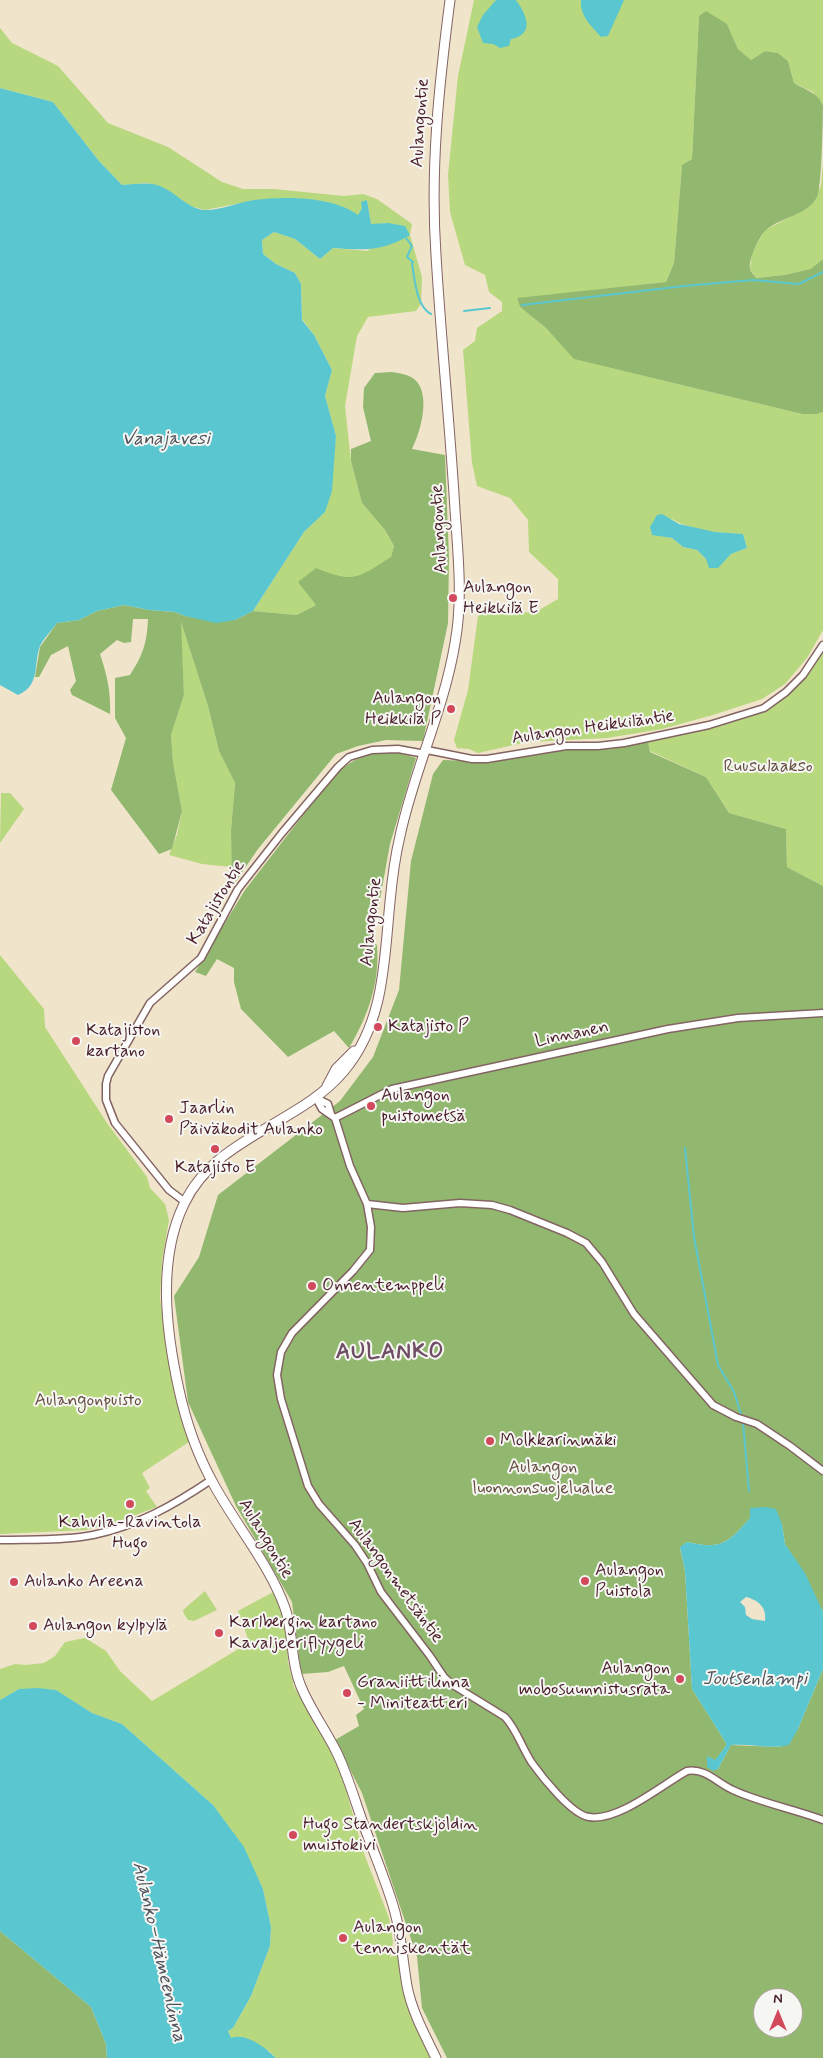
<!DOCTYPE html>
<meta charset="utf-8">
<style>
body{margin:0}
#map{position:relative;width:823px;height:2058px;overflow:hidden;background:#f0e4ca;font-family:Mynerve,sans-serif}
canvas{display:block}
.north{position:absolute;left:753px;top:1988px;width:50px;height:50px;box-sizing:border-box;background:#f6f6f2;border:1px solid #b1a0a2;border-radius:50%;rotate:0deg;font-size:14px;font-weight:700;line-height:20px;text-align:center;color:#4a1f2b}
.north::after{content:'';display:block;margin:auto;width:18px;height:22px;background:#d1495b;clip-path:polygon(50% 0,100% 100%,50% 72%,0 100%)}
</style>
<div id="map">
<canvas width="823" height="2058"></canvas>
<div class="north">N</div>
</div>
<script>
const ctx = document.querySelector('canvas').getContext('2d');
ctx.lineJoin = 'round';
function fill(path, color) { ctx.fillStyle = color; ctx.fill(path, 'evenodd'); }
function trace(path, color, width, dash) { ctx.strokeStyle = color; ctx.lineWidth = width; ctx.lineCap = dash ? 'butt' : 'round'; ctx.setLineDash(dash || []); ctx.stroke(path); }
function drawText(font, color, halo, rows, align = 'center') {
  ctx.font = font + ' Mynerve,sans-serif'; ctx.lineWidth = 4; ctx.setLineDash([]); ctx.textBaseline = 'middle'; ctx.strokeStyle = halo; ctx.fillStyle = color; for (const [text, x, y, turn = 0] of rows) {
    ctx.save(); ctx.translate(x, y); ctx.rotate((+turn || 0) * Math.PI / 180); ctx.textAlign = isNaN(turn) ? turn : align; if (halo) ctx.strokeText(text, 0, 0); ctx.fillText(text, 0, 0); ctx.restore();
  }
}
fill(new Path2D(`
 M474,0H823V107L813,92L794,83L788,61L778,53L765,51L751,60L738,49L727,24L699,16L692,159L682,165L674,263L666,282L517,299L520,307L546,328L575,359L802,414H817L823,412V630L807,658L785,684L762,699L713,715L662,729L607,738L527,742L478,753L469,749L457,748L454,740L468,690L478,616L492,609L534,613L558,599V579L529,552L528,520L510,498L477,486L472,463L463,350L475,341L477,328L502,311V302L489,292L485,275L465,265L450,212L448,175L458,76ZM672,519C692,531 719,533 743,534L747,548L731,554L726,559H706L697,550L683,547L672,538L652,534L651,527Z
 M0,28L12,43L58,66L108,123L168,147L222,182L243,189H274L344,196L363,194L377,199L412,224L410,235L422,277L421,304L416,311L368,317L357,336L345,406L351,461L362,503L385,530L394,546L391,557L359,577H338L316,605L297,615L253,611L304,532L325,512L336,437L325,396L332,370L314,335L302,319L301,284L295,273L276,264L263,254L262,240L274,232L295,239L320,259L333,248L368,251L388,223L371,225L367,200L358,215L256,200L205,210L190,206L159,186L147,183L122,185L99,161L53,102L0,88Z
 M823,161V259L812,269L784,275L756,278L750,269L752,253L765,230L806,209L821,186Z
 M180,619L208,706L219,751L235,783L231,830L232,867L202,864L169,855L177,835L182,811L173,762L171,735L184,695Z
 M823,652V886L787,867L786,829L729,813L706,777L650,751L648,741L709,728L767,709L805,677Z
 M1,793H10L24,809L0,843Z
 M0,955L44,1009L45,1027L107,1123L147,1177L150,1188L165,1204L169,1220L162,1261L160,1298L177,1404L192,1440L142,1473L150,1488L146,1491L157,1507L114,1523L86,1530L0,1534Z
 M205,1591L217,1610L194,1621L188,1620L184,1614L183,1610Z
 M275,1591L280,1601L285,1623L288,1662L294,1687L321,1730L343,1779L363,1851L389,1918L393,1942L390,1957L398,1955L403,1991L412,2020L431,2058H276L269,2051L231,2038L228,2031L233,2028L251,1996L270,1946L271,1927L263,1889L243,1847L213,1805L122,1724L92,1713L55,1690L19,1689L0,1700V1669L15,1664L26,1665L44,1663L55,1656L65,1642L85,1638L106,1651L120,1671L152,1701L240,1648L248,1639L238,1611Z`), '#b7d87f');
fill(new Path2D(`
 M706,11L727,24L738,49L751,60L765,51L778,53L788,61L794,83C805,90 818,92 823,106C823,116 822,188 817,197C807,216 781,217 766,230C760,235 748,260 750,268C750,271 754,275 756,278L784,275L811,269L823,259V412L817,414H802L574,359L546,328L520,307L517,298L666,282L674,263L682,165L692,159L699,16Z
 M392,372C398,373 405,374 411,377C433,389 421,431 412,449L445,455L449,558L448,623L423,741L386,740L358,746L336,754L258,849L232,887L231,830L235,783L219,751L208,706L181,622L184,695L171,735L173,762L182,811L172,849L159,854L111,790L126,738L115,718V678L130,675C143,655 147,643 148,619H133L131,642L124,643L117,640L100,654C107,675 111,692 110,714L72,695L70,690L76,681L68,646L51,655L39,677H35L40,647L57,623L79,620L97,611L124,605L149,610L175,612L185,616L235,620L253,611L297,615L316,605L298,582L316,568C355,584 357,578 391,557L394,546L385,530L362,503L351,461V449L371,441L363,407L364,388L375,373Z
 M648,741L650,752L706,777L729,813L786,829L787,867L823,886V1612L785,1544L782,1524L751,1517C728,1543 722,1550 687,1542L680,1548L685,1571L692,1689L726,1743V1746L715,1761L707,1756L718,1769L731,1745L780,1747L798,1729L823,1669V2058H447L422,2008L417,1957L362,1793L335,1740L359,1726L356,1715L364,1709L344,1666L328,1672L301,1674L292,1602L236,1506L188,1402L174,1296L199,1257L218,1195L340,1101L373,1057L399,990L411,861L433,774L443,760L469,761ZM763,1998H793V2028H763Z
 M379,751L400,753L416,758L390,844L379,905L370,940L377,945C380,983 368,1016 349,1048L334,1031L288,1057L241,1009L234,982V968L217,959L206,976L195,972L245,890L337,771L355,760Z
 M0,1931L91,2007L106,2044L107,2058H0Z`), '#91b86e');
fill(new Path2D(`
 M496,0H516C526,14 536,34 511,39L509,46L500,48L493,44L483,43L477,27L483,15Z
 M581,0H624L608,36L601,37C591,25 580,17 581,0Z
 M0,88L53,102L99,161L122,185C134,184 146,182 157,185C174,190 186,208 204,210C218,211 240,202 254,200C283,196 334,196 358,215L362,208L361,202L367,200L371,224L388,223L405,226L410,235C382,252 363,250 333,248L320,259L295,239L274,232L262,240L263,254L276,264L295,273L301,284L302,320L314,335L332,370L325,396L336,436L332,491L325,512L304,532L253,611L235,620L216,623L185,616L175,612L149,610L124,605L97,611L79,620L57,623C52,630 44,638 40,646C33,665 41,685 18,695L0,685Z
 M662,514L679,524L715,532L743,534L747,548L731,554L718,568H709L706,559L697,550L683,547L672,538L652,535L650,527L657,515Z
 M766,1507L776,1509L782,1524L785,1544L805,1573L823,1612V1669L798,1729L789,1745C770,1750 751,1743 731,1745L718,1769L713,1771L707,1767V1756L715,1760L726,1746V1743L692,1689L685,1571L680,1547L687,1542C722,1550 728,1543 750,1518V1508ZM746,1597C758,1600 767,1607 765,1621L752,1619L746,1615L745,1607L740,1602Z
 M38,1688L56,1690L92,1713L122,1724L213,1805L244,1847L263,1889L271,1927L270,1946L251,1996L233,2028L228,2031L231,2038C246,2032 266,2048 276,2058H107L106,2044L91,2007L0,1931V1700L19,1689Z`), '#5ac7d0');
trace(new Path2D(`
 M406,238L412,246L407,257L413,262L412,264C415,280 416,306 431,314
 M522,305L684,286L753,280L799,284L823,272
 M464,311L490,308
 M685,1148L694,1237L718,1365L734,1392L741,1414
 M743,1422L749,1491`), '#5ac7d0', 2);
const street = new Path2D(`
 M427,750L472,759H487L566,746H598L624,743L709,725L764,708L786,692L803,675L823,645
 M316,1098L322,1109L335,1118L350,1166L367,1204
 M316,1098L328,1104L331,1114
 M335,1118L392,1089L668,1029L738,1018L823,1013
 M185,1202L169,1190L115,1123L106,1100V1084L108,1076L150,1003L201,958L238,889L282,833L338,767L349,757L372,750L398,749L425,754
 M823,1471L790,1446L757,1424L736,1417L713,1405L634,1314L602,1262L586,1243L567,1233L510,1210L492,1205L460,1203L403,1208L367,1204L371,1227L370,1250L353,1271L292,1333L281,1352L277,1375L281,1399L308,1486L319,1504L355,1545L367,1563L381,1592L430,1656L444,1677L453,1685L505,1717C517,1730 522,1748 532,1763C542,1777 572,1815 589,1817C618,1822 663,1784 687,1771C706,1768 717,1783 733,1790C761,1803 794,1809 823,1820
 M0,1540C30,1539 63,1541 93,1535C137,1526 174,1505 211,1480`);
const secondary = new Path2D(`
 M327,1086L336,1069L354,1051
 M436,2058C425,2035 412,2012 407,1986C402,1957 401,1928 391,1899C383,1874 373,1850 364,1826C355,1801 348,1776 337,1753C326,1730 309,1708 300,1684C290,1660 294,1633 285,1608C270,1565 235,1524 213,1483C197,1454 186,1422 179,1390C166,1331 157,1260 184,1204C216,1136 299,1125 344,1071C385,1022 384,960 390,902C392,880 395,857 400,836C414,770 444,710 455,643C463,600 458,554 455,510C450,425 441,340 436,255C430,169 439,85 450,0`);
trace(street, '#846463', 9);
trace(secondary, '#846463', 11);
trace(street, '#fff', 6);
trace(secondary, '#fff', 9);
for (const [x, y, r, color] of [
 [453,598,5,"#d1495b"],
 [451,709,5,"#d1495b"],
 [378,1027,5,"#d1495b"],
 [76,1041,5,"#d1495b"],
 [371,1106,5,"#d1495b"],
 [169,1119,5,"#d1495b"],
 [215,1149,5,"#d1495b"],
 [312,1286,5,"#d1495b"],
 [490,1441,5,"#d1495b"],
 [130,1504,5,"#d1495b"],
 [585,1581,5,"#d1495b"],
 [14,1582,5,"#d1495b"],
 [33,1626,5,"#d1495b"],
 [219,1633,5,"#d1495b"],
 [680,1679,5,"#d1495b"],
 [347,1693,5,"#d1495b"],
 [293,1835,5,"#d1495b"],
 [343,1938,5,"#d1495b"]
]) { const dot = new Path2D(); dot.arc(x, y, r, 0, 2 * Math.PI); ctx.fillStyle = color; ctx.fill(dot); trace(dot, '#f6f6f2', 2); }
drawText('18px', '#4a1f2b', '#f6f6f2', [
 ["Aulangontie",421,123,-86],
 ["Aulangontie",440,529,-93],
 ["Aulangon Heikkiläntie",593,728,-8],
 ["Katajistontie",217,903,-59],
 ["Aulangontie",372,922,-84],
 ["Linnanen",572,1035,-12],
 ["Aulangontie",265,1539,59],
 ["Aulangonmetsäntie",395,1581,54]
]);
drawText('18px', '#4a1f2b', '#f6f6f2', [
 ["Aulangon",463,588],
 ["Heikkilä E",463,609],
 ["Aulangon",441,699,"right"],
 ["Heikkilä P",441,720,"right"],
 ["Katajisto P",388,1027],
 ["Katajiston",86,1031],
 ["kartano",86,1052],
 ["Aulangon",381,1096],
 ["puistometsä",381,1117],
 ["Jaarlin",179,1109],
 ["Päiväkodit Aulanko",179,1130],
 ["Katajisto E",215,1168,"center"],
 ["Onnentemppeli",322,1286],
 ["Molkkarinmäki",500,1441],
 ["Kahvila-Ravintola",130,1523,"center"],
 ["Hugo",130,1544,"center"],
 ["Aulangon",595,1571],
 ["Puistola",595,1592],
 ["Aulanko Areena",24,1582],
 ["Karlbergin kartano",229,1623],
 ["Kavaljeeriflyygeli",229,1644],
 ["Aulangon kylpylä",43,1626],
 ["Aulangon",670,1669,"right"],
 ["mobosuunnistusrata",670,1690,"right"],
 ["Graniittilinna",357,1683],
 ["- Miniteatteri",357,1704],
 ["Hugo Standertskjöldin",303,1825],
 ["muistokivi",303,1846],
 ["Aulangon",353,1928],
 ["tenniskentät",353,1949]
], 'left');
drawText('18px', '#654d40', '#f6f6f2', [
 ["Ruusulaakso",768,767],
 ["Aulangonpuisto",88,1401],
 ["Aulangon",543,1468],
 ["luonnonsuojelualue",543,1489]
]);
drawText('italic 19px', '#4f515d', '#f6f6f2', [
 ["Vanajavesi",166,440],
 ["Joutsenlampi",755,1680],
 ["Aulanko–Hämeenlinna",158,1952,77]
]);
ctx.letterSpacing = '1px';
drawText('bold 22px', '#6e4d65', '#f6f6f2', [
 ["AULANKO",390,1353]
]);
ctx.letterSpacing = '0px';
</script>
